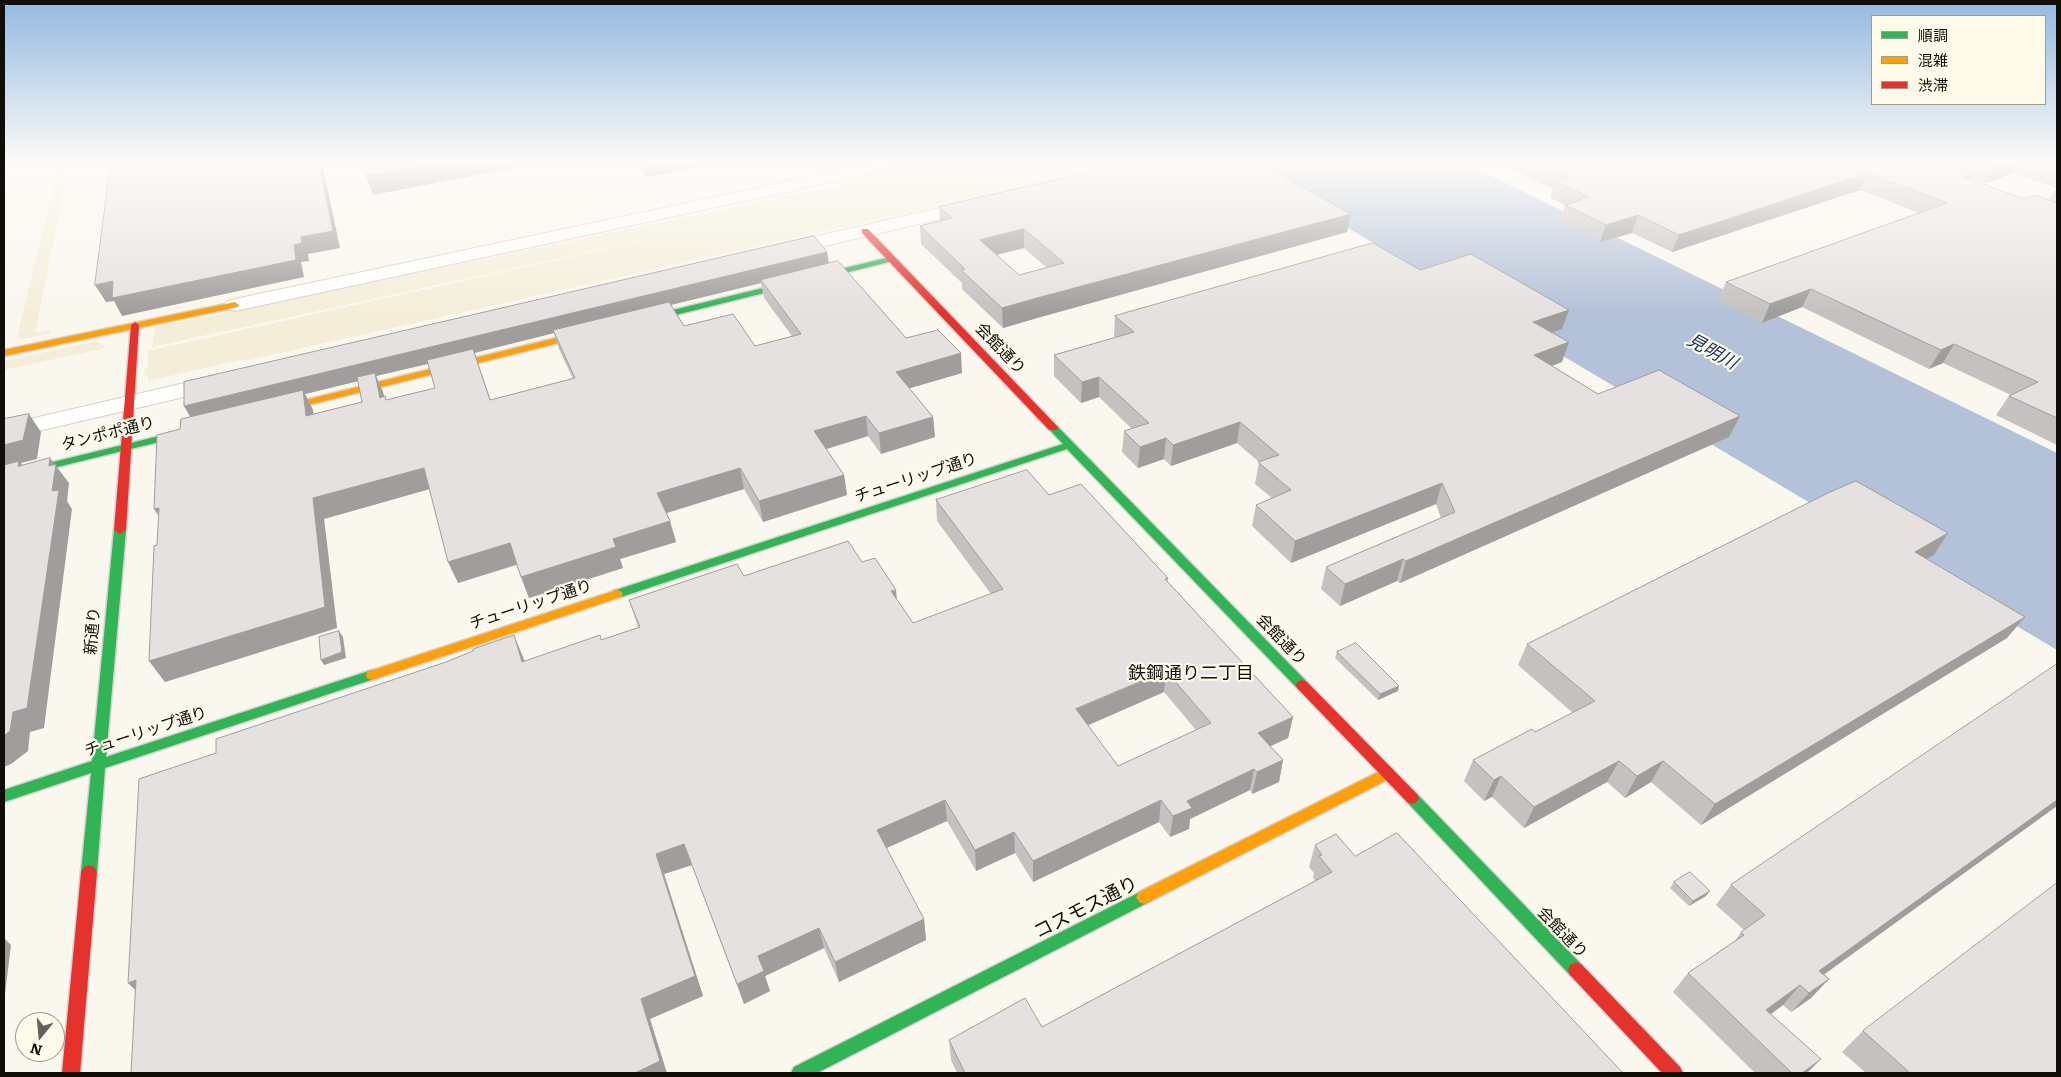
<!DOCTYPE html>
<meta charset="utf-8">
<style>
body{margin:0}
#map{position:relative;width:2061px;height:1077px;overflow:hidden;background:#faf7ee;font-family:Literata,"Noto Sans JP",serif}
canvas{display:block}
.frame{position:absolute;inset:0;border:5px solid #100e09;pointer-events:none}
.legend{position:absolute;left:1871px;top:15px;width:175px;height:90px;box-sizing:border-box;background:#fefaea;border:1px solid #9f9c90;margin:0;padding:6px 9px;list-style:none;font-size:15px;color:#100e09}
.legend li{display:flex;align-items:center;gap:10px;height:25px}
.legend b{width:25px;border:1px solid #9f9c90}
.north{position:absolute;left:15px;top:1012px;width:50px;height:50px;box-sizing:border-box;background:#fefaea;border:1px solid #9f9c90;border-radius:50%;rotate:197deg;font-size:14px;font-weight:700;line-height:20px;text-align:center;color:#100e09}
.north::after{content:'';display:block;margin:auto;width:18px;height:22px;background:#626059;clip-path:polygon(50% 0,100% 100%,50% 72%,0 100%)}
</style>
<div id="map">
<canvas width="2061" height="1077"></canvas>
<div class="frame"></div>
<ul class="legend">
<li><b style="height:6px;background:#30b455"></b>順調</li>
<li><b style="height:6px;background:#ff9f0a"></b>混雑</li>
<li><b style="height:6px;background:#e5322d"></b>渋滞</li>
</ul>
<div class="north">N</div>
</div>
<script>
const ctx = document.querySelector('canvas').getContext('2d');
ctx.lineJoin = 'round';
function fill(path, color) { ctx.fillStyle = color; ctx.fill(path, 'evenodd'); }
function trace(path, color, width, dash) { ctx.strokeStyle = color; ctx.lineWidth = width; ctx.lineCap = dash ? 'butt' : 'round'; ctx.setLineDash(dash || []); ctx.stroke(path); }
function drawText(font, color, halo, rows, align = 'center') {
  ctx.font = font + ' Literata,"Noto Sans JP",serif'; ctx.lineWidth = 4.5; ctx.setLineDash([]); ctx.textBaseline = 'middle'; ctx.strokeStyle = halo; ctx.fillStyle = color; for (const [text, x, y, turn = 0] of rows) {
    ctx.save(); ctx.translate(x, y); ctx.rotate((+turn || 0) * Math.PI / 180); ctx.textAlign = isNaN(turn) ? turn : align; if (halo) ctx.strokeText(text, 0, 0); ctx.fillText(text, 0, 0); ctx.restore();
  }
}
fill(new Path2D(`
 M59,163H69L35,333L51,330V333L23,339L17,337Z
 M829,163H942L848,182Z
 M947,163H1130L881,221H870L245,361L244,359L148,381V375L144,376L145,369L148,368V351L813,203L152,347L155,327Z
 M97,341L106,348L4,370V361Z`), '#f4eed9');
fill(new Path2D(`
 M1239,163H1465L2057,453V650Z`), '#b3c1d9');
const street = new Path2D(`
 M875,163H889L892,166L889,170L883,171L235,311L228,309L224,305L228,301L235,299Z
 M976,200L982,201L985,205L982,209L782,256L775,254L772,250L775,246L782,244Z
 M219,375L227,377L231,382L227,387L4,439V425Z`);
const fast = new Path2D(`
 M890,257L894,259L893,261L639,324L635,321L636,319Z
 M1053,425L1057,426L1307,682L1308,685L1307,688L1302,690L1297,688L1067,449L621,597H613L611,594L613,591L1063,444L1048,428Z
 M192,428L196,429L197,431L196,433L4,480V474Z
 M120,526L126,530L106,757L372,670L377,672L378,675L377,678L105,768L97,872L94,877L89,879L84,877L81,872L91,773L4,802V790L92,761L114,530Z
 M1412,792L1417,794L1582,965L1584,970L1582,975L1576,978L1570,975L1407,802L1405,798L1407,794Z
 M1144,890L1149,892L1152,897L1149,902L817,1073H791L794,1067Z`);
const slow = new Path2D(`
 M235,302L239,305L238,307L4,356V350Z
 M592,329L596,332L595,334L272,414L267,411L269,409Z
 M617,590L621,591L623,594L621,597L372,680L367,678L366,675L367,672Z
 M1388,767L1393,769L1395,773L1393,777L1149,902L1144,904L1139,902L1136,897L1139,892Z`);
const jam = new Path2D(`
 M862,229H868L1057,426L1058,428L1057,430H1049L862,233Z
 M135,322L139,325L126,530L120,534L114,530L131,325Z
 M1302,680L1307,682L1417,794L1419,798L1417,802L1412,804L1407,802L1297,688L1296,685L1297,682Z
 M89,865L94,867L97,872L80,1073H62L81,872L84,867Z
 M1576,962L1582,965L1680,1067L1683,1073H1662L1570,975L1568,970L1570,965Z`);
trace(street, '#d4d2cb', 2);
trace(fast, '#d4d2cb', 3);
trace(slow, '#d4d2cb', 3);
trace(jam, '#d4d2cb', 3);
fill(street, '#fefefc');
fill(fast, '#30b455');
fill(slow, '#ff9f0a');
fill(jam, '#e5322d');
fill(new Path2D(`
 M636,163H718L647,177Z
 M1498,163H2057V445L1996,415L2009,396L2011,395L1943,363L1929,369L1802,307L1762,323L1718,301L1726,282L1919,213L1860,190L1672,252L1632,233L1600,242L1560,222L1565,205L1550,198L1553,189ZM2014,173L2056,188L2049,200L2024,199L1970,180L1971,178L1986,183Z
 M939,207L1351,214L1347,232L1037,318L1003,328L962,289V283L921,244L920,226L940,221ZM1024,248L1047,268L1019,275L996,255Z
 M827,252L829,263L906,338L962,373L909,388L933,417L935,437L881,454L868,436L826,449L844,475L847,495L763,522L744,489L667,513L676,542L620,559L623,568L529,598L517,565L458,583L430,489L324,519L337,628L165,682L149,661L180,429L190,417L184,406ZM761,283L764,298L792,336L755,346L684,326L671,305ZM554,333L559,349L573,379L491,400L474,353ZM428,364L435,388L386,400L376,376ZM358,381L362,402L313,414V410L305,394Z
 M1420,270L1562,329L1552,333L1562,362L1552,366L1598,394L1740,416L1729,437L1400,583L1397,581L1340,606L1321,589L1326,567L1441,518L1436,504L1291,563L1252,526L1256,505L1272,498L1255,484L1259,462L1237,443L1171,466L1164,459L1138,468L1122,452L1124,431L1132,429L1099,397L1081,403L1054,376V355L1115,338L1114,336L1115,316Z
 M1049,495L1168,578V582L1293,717L1288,738L1270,746L1283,760L1279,782L1252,794L1250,790L1190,819L1189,829L1170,837L1159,822L1033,882L1015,853L976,871L947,821L886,848L924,919L926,940L839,982L824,948L765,976L770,991L744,1004L692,865L664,874L703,996L650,1019L135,989L128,983L523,657L525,661L602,640L638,627L629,600L744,576L862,562L896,599L913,623L991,594L937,521L936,500ZM1164,692L1196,730L1118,766L1087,725Z
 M1934,555L1926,559L2007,638L1701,825L1651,782L1625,798L1607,782L1524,828L1492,797L1484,801L1464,781L1473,760L1535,732L1573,713L1518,665L1527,644Z
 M1337,652L1399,686L1398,691L1378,700L1335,658Z
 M2057,806L1824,974L1829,979L1811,998L1791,1012L1783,1005L1771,1014L1807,1073H1755L1673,992L1688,973L1735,941L1741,932L1744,930L1716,905L1731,885Z
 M1315,845L1355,856L1623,1073H957L951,1060L949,1040L1042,1027L1315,881L1313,877L1314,873L1309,867Z
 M1674,882L1706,896L1689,906L1670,888Z
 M1863,1031L2057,1073H1866L1842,1052Z`), '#c4c2c1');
fill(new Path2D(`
 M319,163H322L340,248L308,254L309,261L301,262L304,277L122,316L114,301L106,302L95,285L294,245Z
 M440,163H540L373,195L366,176Z
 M643,163H718L647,177Z
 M2006,163H2020L2014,173L1986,183L1996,166Z
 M1868,173L1860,190L1672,252L1679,235Z
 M1973,174L1964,191V177Z
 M1351,214L1347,232L1037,318L1003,328L1002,308L1037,298Z
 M1638,215L1632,233L1600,242L1606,225Z
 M1024,229V248L980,259V240Z
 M827,252L829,266L761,280V283L555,333L553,330L554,333L474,353L498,420L474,353L376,376L383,392L389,418L380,398L375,377L305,394L313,410L316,436L193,421L184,406Z
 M1811,289L1802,307L1762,323L1770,304Z
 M1569,310L1562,329L1527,342L1533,322Z
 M1569,342L1562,362L1527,375L1534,355Z
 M1954,344L1943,363L1929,369L1941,350Z
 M961,353L962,373L897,392L896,372Z
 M1099,377V397L1081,403L1082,382Z
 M29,414L41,432L37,459L21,463L33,480L4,468V445Z
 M866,416L868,436L817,452L814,431Z
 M1740,416L1729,437L1400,583L1406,561Z
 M933,417L935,437L881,454L879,433Z
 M1240,422L1237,443L1171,466L1173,445Z
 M1166,438L1164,459L1138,468L1140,447Z
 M50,458L69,483L67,501L72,509L44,728L30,732L28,751L11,764L4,767V736L13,712Z
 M424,468L433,488L324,519L337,628L165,682L149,661L313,498Z
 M740,468L744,489L663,514L657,493Z
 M844,475L847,495L763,522L759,501Z
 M1442,483L1436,504L1291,563L1295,541Z
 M159,508L168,530L154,509Z
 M670,521L676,542L620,559L623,568L529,598L521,577L613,539Z
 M1948,533L1934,555L1901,573L1915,552Z
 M510,543L518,564L458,583L448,562Z
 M1403,559L1397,581L1340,606L1345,584Z
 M896,590L898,611L891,591Z
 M2025,617L2007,638L1701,825L1715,804Z
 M339,631L343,637L346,658L324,665L321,660Z
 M514,635L523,657L531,683L522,662Z
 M1166,671L1164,692L1075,731L1076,709Z
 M1399,686L1398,691L1378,700L1380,694Z
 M1293,717L1288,738L1254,754L1258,733Z
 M1283,760L1279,782L1252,794L1257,772Z
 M1619,761L1607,782L1524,828L1534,807Z
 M1663,761L1651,782L1625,798L1637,776Z
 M1254,769L1250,790L1190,819L1189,829L1170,837L1173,816L1187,801Z
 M1501,776L1492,797L1484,801L1494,780Z
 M945,800L947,821L880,851L877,830Z
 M1161,800L1159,822L1033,882V861Z
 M2057,800V806L1804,989L1819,971Z
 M1014,832L1015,853L976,871L975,850Z
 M684,844L692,865L664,874L703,996L650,1019L667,1073H635L641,999L656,854Z
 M1710,891L1706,896L1689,906L1693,901Z
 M924,919L926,940L839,982L835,962Z
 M819,928L824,948L765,976L770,991L744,1004L737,984L758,956Z
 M4,938L11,945L4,1002Z
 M1829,979L1811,998L1791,1012L1809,993Z
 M136,980L149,1003L128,983Z
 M1800,985L1783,1005L1750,1029L1766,1010Z
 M1821,1059L1807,1073H1802Z`), '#a09e9d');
const building = new Path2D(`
 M111,163H319L333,231L301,237L302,243L294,245L296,260L112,298L113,281L95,285Z
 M362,163H440L366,176Z
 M1130,163H1236L1238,164L1242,163H1259L1351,214L1037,298L1002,308L961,270L965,269L920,226L952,218L939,207ZM1024,229L1064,263L1019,275L980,240Z
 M1538,163H1941L1973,174L1964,177L2024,199L2035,195L2057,203V418L2009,396L2038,382L1954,344L1941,350L1811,289L1770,304L1726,282L1947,203L1868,173L1679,235L1638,215L1606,225L1565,205L1582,200L1580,199L1589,197L1555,181L1568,177Z
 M1985,163H2006L1996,166Z
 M2042,163H2057V168Z
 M814,236L827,252L184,406V382Z
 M1373,243L1420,270L1471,254L1569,310L1533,322L1569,342L1534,355L1598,394L1659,370L1740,416L1406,561L1403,559L1345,584L1326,567L1455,512L1442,483L1295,541L1256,505L1291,490L1258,462L1279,455L1240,422L1173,445L1166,438L1140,447L1124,431L1149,423L1099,377L1082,382L1054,355L1134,332L1115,316Z
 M838,261L906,338L938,330L961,353L896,372L933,417L879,433L866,416L814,431L844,475L759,501L740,468L657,493L670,521L613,539L616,547L521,577L510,543L448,562L424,468L313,498L325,607L149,661L154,546L157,545L159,508L154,509L157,435L180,429L181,419L303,390L306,416L362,402L357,377L375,373L380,398L385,396L386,400L435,388L427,360L473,349L490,400L575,378L553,330L669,302L684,326L733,314L755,346L801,334L761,280Z
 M29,414L23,440L4,445V419Z
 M50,458L49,466L56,464L52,491L59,490L27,708L13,712L10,731L4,736V465L19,461L18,466Z
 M1027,470L1049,495L1081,484L1168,578L1165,579L1293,717L1258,733L1283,760L1257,772L1254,769L1187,801L1192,808L1173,816L1161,800L1033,861L1014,832L975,850L945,800L877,830L924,919L835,962L819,928L758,956L764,971L737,984L684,844L656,854L695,976L641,999L660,1061L635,1073H131L136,980L128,983L139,779L216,753V739L446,662L473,651V649L514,635L522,662L600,635L601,640L640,627L629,600L737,564L744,576L848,541L862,562L875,558L896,590L891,591L913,623L1003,589L936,500ZM1166,671L1211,723L1118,766L1076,709Z
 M1856,481L1948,533L1915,552L2025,617L1715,804L1663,761L1637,776L1619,761L1534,807L1501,776L1494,780L1473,760L1532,729L1535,732L1595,701L1527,644L1828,493Z
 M339,631L342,652L321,660L319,637Z
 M1356,643L1399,686L1380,694L1337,652Z
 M2057,664V800L1819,971L1829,979L1809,993L1800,985L1766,1010L1821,1059L1802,1073H1792L1688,973L1744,935L1741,932L1765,915L1731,885Z
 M1397,833L1623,1073H965L949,1040L1025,998L1042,1027L1332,872L1319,856L1322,855L1315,845L1336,834L1355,856Z
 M1690,872L1710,891L1693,901L1674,882Z
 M2057,883V1073H1910L1863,1031Z`);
fill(building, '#e4e1e0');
trace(building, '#a09e9d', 1);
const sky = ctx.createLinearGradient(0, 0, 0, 313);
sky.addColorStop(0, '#93b9e2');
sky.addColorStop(0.52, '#fdfbf7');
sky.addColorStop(1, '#fdfbf700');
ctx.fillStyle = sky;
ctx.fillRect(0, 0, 2061, 313);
drawText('16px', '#100e09', '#fefaea', [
 ["会館通り",1000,349,46],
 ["タンポポ通り",108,434,-14],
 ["チューリップ通り",916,478,-18],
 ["チューリップ通り",531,605,-18],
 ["新通り",93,631,-85],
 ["会館通り",1281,640,46],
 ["チューリップ通り",146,732,-18],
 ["会館通り",1562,933,46]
]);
drawText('italic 18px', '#193464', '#fefaea', [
 ["見明川",1712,352,29]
]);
drawText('18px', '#100e09', '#fefaea', [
 ["鉄鋼通り二丁目",1191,674]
]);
drawText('19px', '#100e09', '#fefaea', [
 ["コスモス通り",1086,908,-27]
]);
</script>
